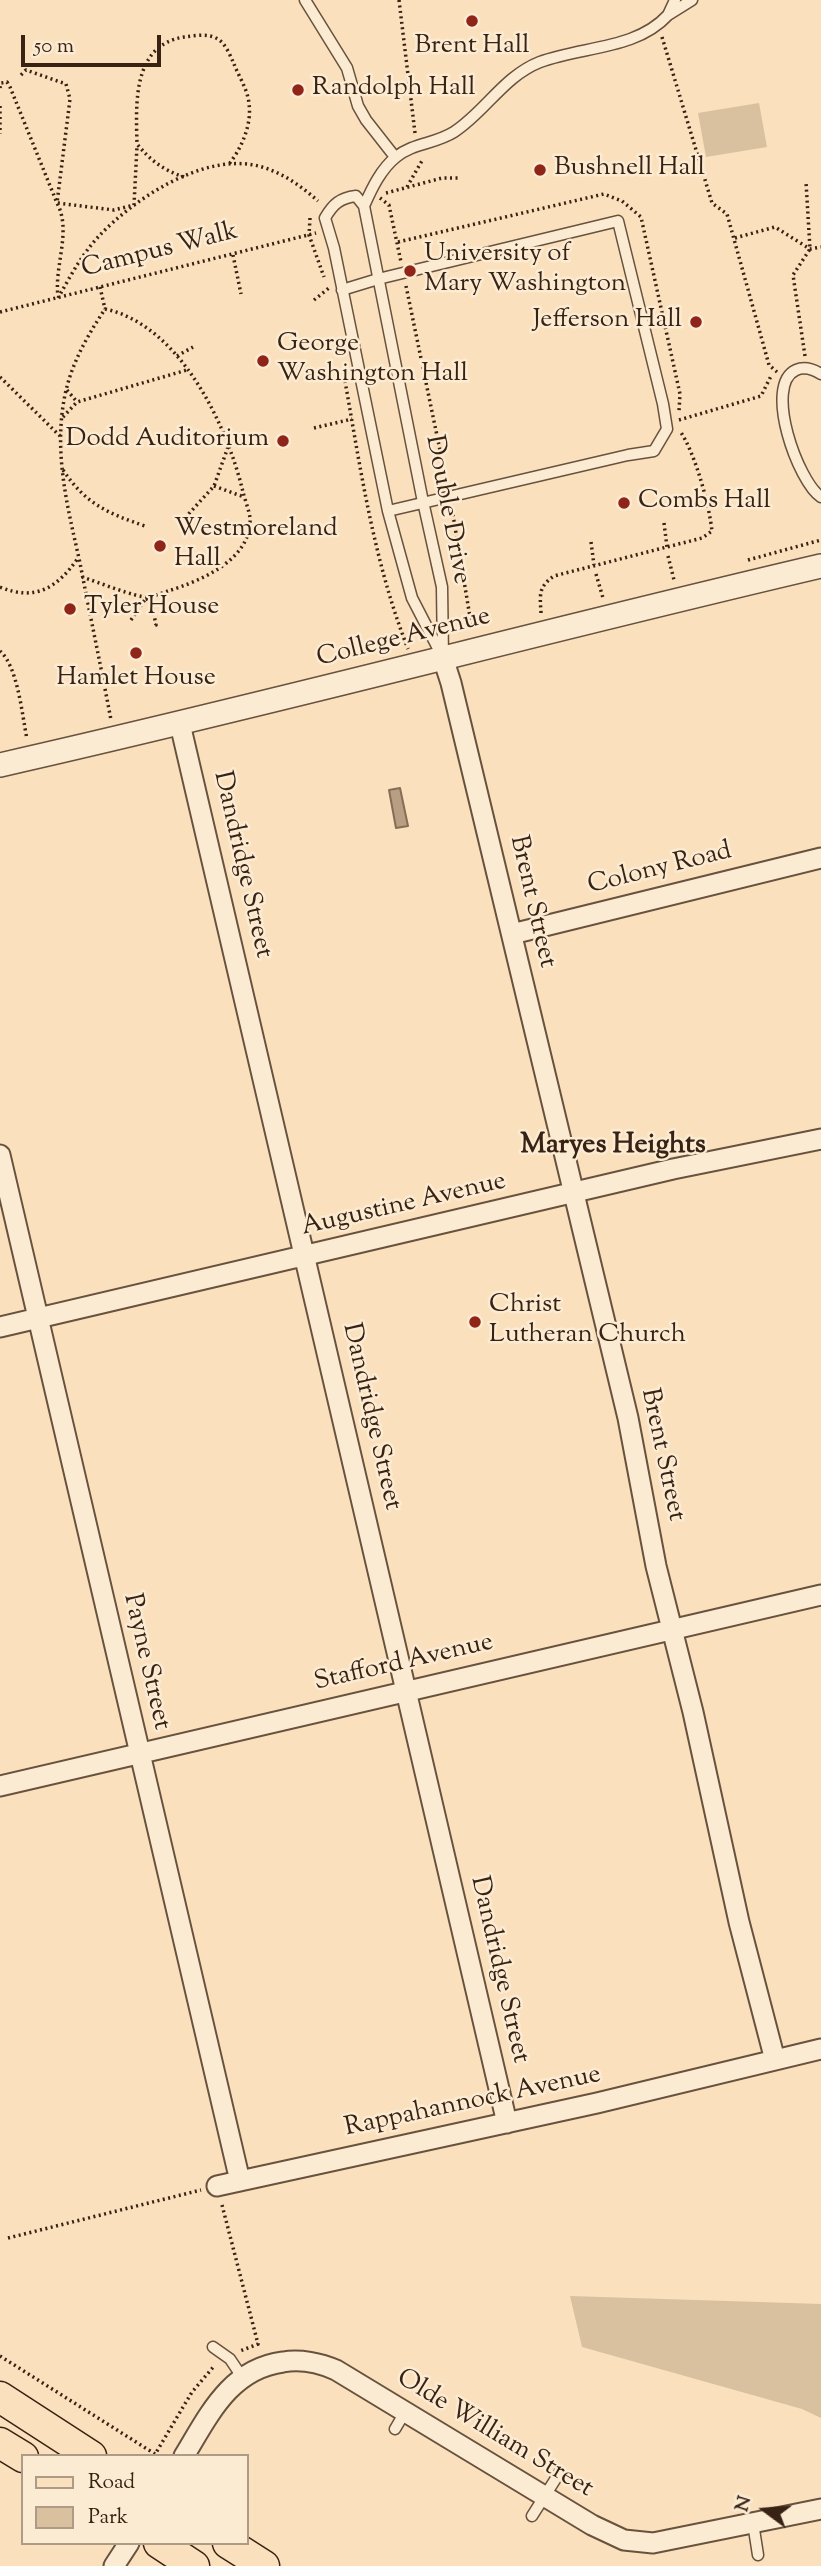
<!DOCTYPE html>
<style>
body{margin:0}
#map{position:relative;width:821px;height:2566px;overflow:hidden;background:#fae0bc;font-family:"Sorts Mill Goudy",serif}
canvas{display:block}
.legend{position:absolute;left:21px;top:2454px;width:228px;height:91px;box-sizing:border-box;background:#fcebd3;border:2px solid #ae9b87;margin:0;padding:9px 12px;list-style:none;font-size:21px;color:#382214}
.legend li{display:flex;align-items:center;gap:14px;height:35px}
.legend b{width:35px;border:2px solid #ae9b87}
.north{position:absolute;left:730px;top:2475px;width:70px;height:70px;-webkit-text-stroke:5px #fcebd3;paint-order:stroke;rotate:286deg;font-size:19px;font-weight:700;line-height:28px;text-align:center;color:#382214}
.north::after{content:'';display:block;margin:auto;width:24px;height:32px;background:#382214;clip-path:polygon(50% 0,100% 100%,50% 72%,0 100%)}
.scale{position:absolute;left:21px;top:35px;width:140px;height:32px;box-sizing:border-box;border:4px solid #382214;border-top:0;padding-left:9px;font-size:21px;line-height:24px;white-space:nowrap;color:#382214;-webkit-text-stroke:5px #fcebd3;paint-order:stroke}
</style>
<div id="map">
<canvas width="821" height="2566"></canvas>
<ul class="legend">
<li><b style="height:9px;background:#fae0bc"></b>Road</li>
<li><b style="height:19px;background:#d9c09f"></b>Park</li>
</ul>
<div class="north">N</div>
<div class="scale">50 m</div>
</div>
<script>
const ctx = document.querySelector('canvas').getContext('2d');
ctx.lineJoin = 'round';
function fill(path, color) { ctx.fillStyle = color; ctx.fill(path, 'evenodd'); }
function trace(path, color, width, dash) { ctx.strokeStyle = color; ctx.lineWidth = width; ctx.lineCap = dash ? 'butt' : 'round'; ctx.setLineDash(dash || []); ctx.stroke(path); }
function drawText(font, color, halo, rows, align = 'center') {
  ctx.font = font + ' "Sorts Mill Goudy",serif'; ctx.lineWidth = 5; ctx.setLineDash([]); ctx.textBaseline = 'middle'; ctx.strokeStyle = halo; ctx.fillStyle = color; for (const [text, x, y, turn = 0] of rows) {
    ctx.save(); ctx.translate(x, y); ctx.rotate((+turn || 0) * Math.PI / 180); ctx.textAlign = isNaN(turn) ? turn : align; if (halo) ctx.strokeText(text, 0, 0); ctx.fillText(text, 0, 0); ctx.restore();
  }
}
fill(new Path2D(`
 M759,103L767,147L706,157L698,113Z
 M570,2296L821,2304V2418L802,2409L582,2347Z`), '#d9c09f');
const water = new Path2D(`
 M400,788L408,826L396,828L389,790Z`);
fill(water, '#b89f83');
trace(water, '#856d57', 2);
const service = new Path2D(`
 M305,0L347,68L358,106L366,120L395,157
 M675,0L668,15L692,0
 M356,196L364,206L422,497L442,587L443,658L412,598L388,511L334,248L325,218C333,204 340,198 356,196Z
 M364,206C372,188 381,169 396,157C413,143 435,144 454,132C485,112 504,76 540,62C582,46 636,50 668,15
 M342,290L378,279L618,221L663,404L667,429L654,451L628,455L388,511
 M821,374C813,369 805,366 796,370C763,385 798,482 821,497
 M213,2347L230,2359L242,2377
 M395,2429L405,2412
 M532,2516L560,2472
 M753,2523L758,2555`);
const minor = new Path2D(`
 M443,658L451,683L628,1418L656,1566L693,1712L739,1922L775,2060
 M180,724L507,2123
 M512,934L821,858
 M0,1155L240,2181
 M0,1327L673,1169L821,1139
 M0,1786L821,1595
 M217,2186L597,2103L821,2049
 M184,2456C209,2415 230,2369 283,2362C300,2359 320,2363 336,2370L592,2525L624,2540L653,2543L821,2509
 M114,2566L129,2543`);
const tertiary = new Path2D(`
 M0,765C275,703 547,630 821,566`);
const primary = new Path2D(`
 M0,2397L91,2456
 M0,2443L23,2457
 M159,2543L194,2566
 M228,2543L264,2566`);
trace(service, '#68523e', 13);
trace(minor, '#68523e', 23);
trace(tertiary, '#68523e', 26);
trace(primary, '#382214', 33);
trace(new Path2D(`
 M399,0L415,133
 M662,37L712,203L727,214L769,365L777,372
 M21,75L26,70L66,84L70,99L57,203C72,231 54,266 58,296
 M0,88L1,83L7,82L10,87L57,203L114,210L134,205L137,146
 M0,106V134
 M184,177C163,170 150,160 137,144C136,104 132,45 184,37C194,36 206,33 216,38C225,42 230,55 234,64C239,77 248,90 249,104C252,125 241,149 229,164
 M407,187L423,159
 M386,193L442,178H460
 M380,198L389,205L401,262
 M310,218L309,235L324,277
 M735,238L775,227L810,249L821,247
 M398,242L604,194L622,201L641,217L680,394L679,411
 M233,255L241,294
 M406,286L447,484
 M100,287L105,309
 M58,298C70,277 82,254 99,236C134,199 200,155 254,165C279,170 300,185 318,201
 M314,300L329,288
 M0,312L316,233
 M177,356L193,347
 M805,356L793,275L810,249L806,182
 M0,377L60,436
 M345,381C361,472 374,562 408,649
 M67,390L77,402
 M63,417L77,402L187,370
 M679,420L761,396L772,374
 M314,428L352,419
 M63,470C86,504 107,513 145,526
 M214,486L244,497
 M452,509L472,629
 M185,518L214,486L228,447
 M664,523L667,547
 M591,542L594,565
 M668,556L674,580
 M748,560L821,540
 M596,574L603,598
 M82,577C95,581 137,598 148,597C155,596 162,593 168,591C200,581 252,560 250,518C249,510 245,500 243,492C227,425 180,325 105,309C86,338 70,366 64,400C54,456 68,509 80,563C90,615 101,667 111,720
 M0,587C36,602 58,587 78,558
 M541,613C540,595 538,587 554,576L702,538L712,531C709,504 695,453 680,431
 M131,620L146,598L152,605L156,625L152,626
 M0,651C18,667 22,715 27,739
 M222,2205L258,2344L240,2351
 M8,2238L201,2190
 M0,2356L155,2454
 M154,2456L192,2392L215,2365`), '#382214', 3.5, [2, 3.5]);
trace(service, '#fcebd3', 10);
trace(minor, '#fcebd3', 19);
trace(tertiary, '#fcebd3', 23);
trace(primary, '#fae0bc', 30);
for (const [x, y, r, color] of [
 [472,21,7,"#8f2418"],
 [298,90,7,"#8f2418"],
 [540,170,7,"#8f2418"],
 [410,271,7,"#8f2418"],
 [696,322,7,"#8f2418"],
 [263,361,7,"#8f2418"],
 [283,441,7,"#8f2418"],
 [624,503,7,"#8f2418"],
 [160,546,7,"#8f2418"],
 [70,609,7,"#8f2418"],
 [136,653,7,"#8f2418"],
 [475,1322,7,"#8f2418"]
]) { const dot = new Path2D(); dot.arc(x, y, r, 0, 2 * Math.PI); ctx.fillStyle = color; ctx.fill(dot); trace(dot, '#fcebd3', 2.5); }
drawText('26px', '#382214', '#fcebd3', [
 ["Brent Hall",472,48,"center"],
 ["Randolph Hall",312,90],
 ["Bushnell Hall",554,170],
 ["University of",424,256],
 ["Mary Washington",424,286],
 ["Jefferson Hall",682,322,"right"],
 ["George",277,346],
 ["Washington Hall",277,376],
 ["Dodd Auditorium",269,441,"right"],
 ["Combs Hall",638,503],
 ["Westmoreland",174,531],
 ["Hall",174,561],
 ["Tyler House",84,609],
 ["Hamlet House",136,680,"center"],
 ["Christ",489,1307],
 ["Lutheran Church",489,1337]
], 'left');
drawText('26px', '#382214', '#fcebd3', [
 ["Campus Walk",160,252,-14],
 ["Double Drive",446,510,79],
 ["College Avenue",404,639,-14],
 ["Dandridge Street",241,865,77],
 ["Colony Road",660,870,-14],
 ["Brent Street",531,902,77],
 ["Augustine Avenue",404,1206,-13],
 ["Dandridge Street",370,1417,77],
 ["Brent Street",661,1455,78],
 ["Payne Street",145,1662,77],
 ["Stafford Avenue",404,1664,-13],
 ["Dandridge Street",498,1970,77],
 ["Rappahannock Avenue",473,2103,-12],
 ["Olde William Street",494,2435,31]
]);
drawText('bold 28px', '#382214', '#fcebd3', [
 ["Maryes Heights",613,1147]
]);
</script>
